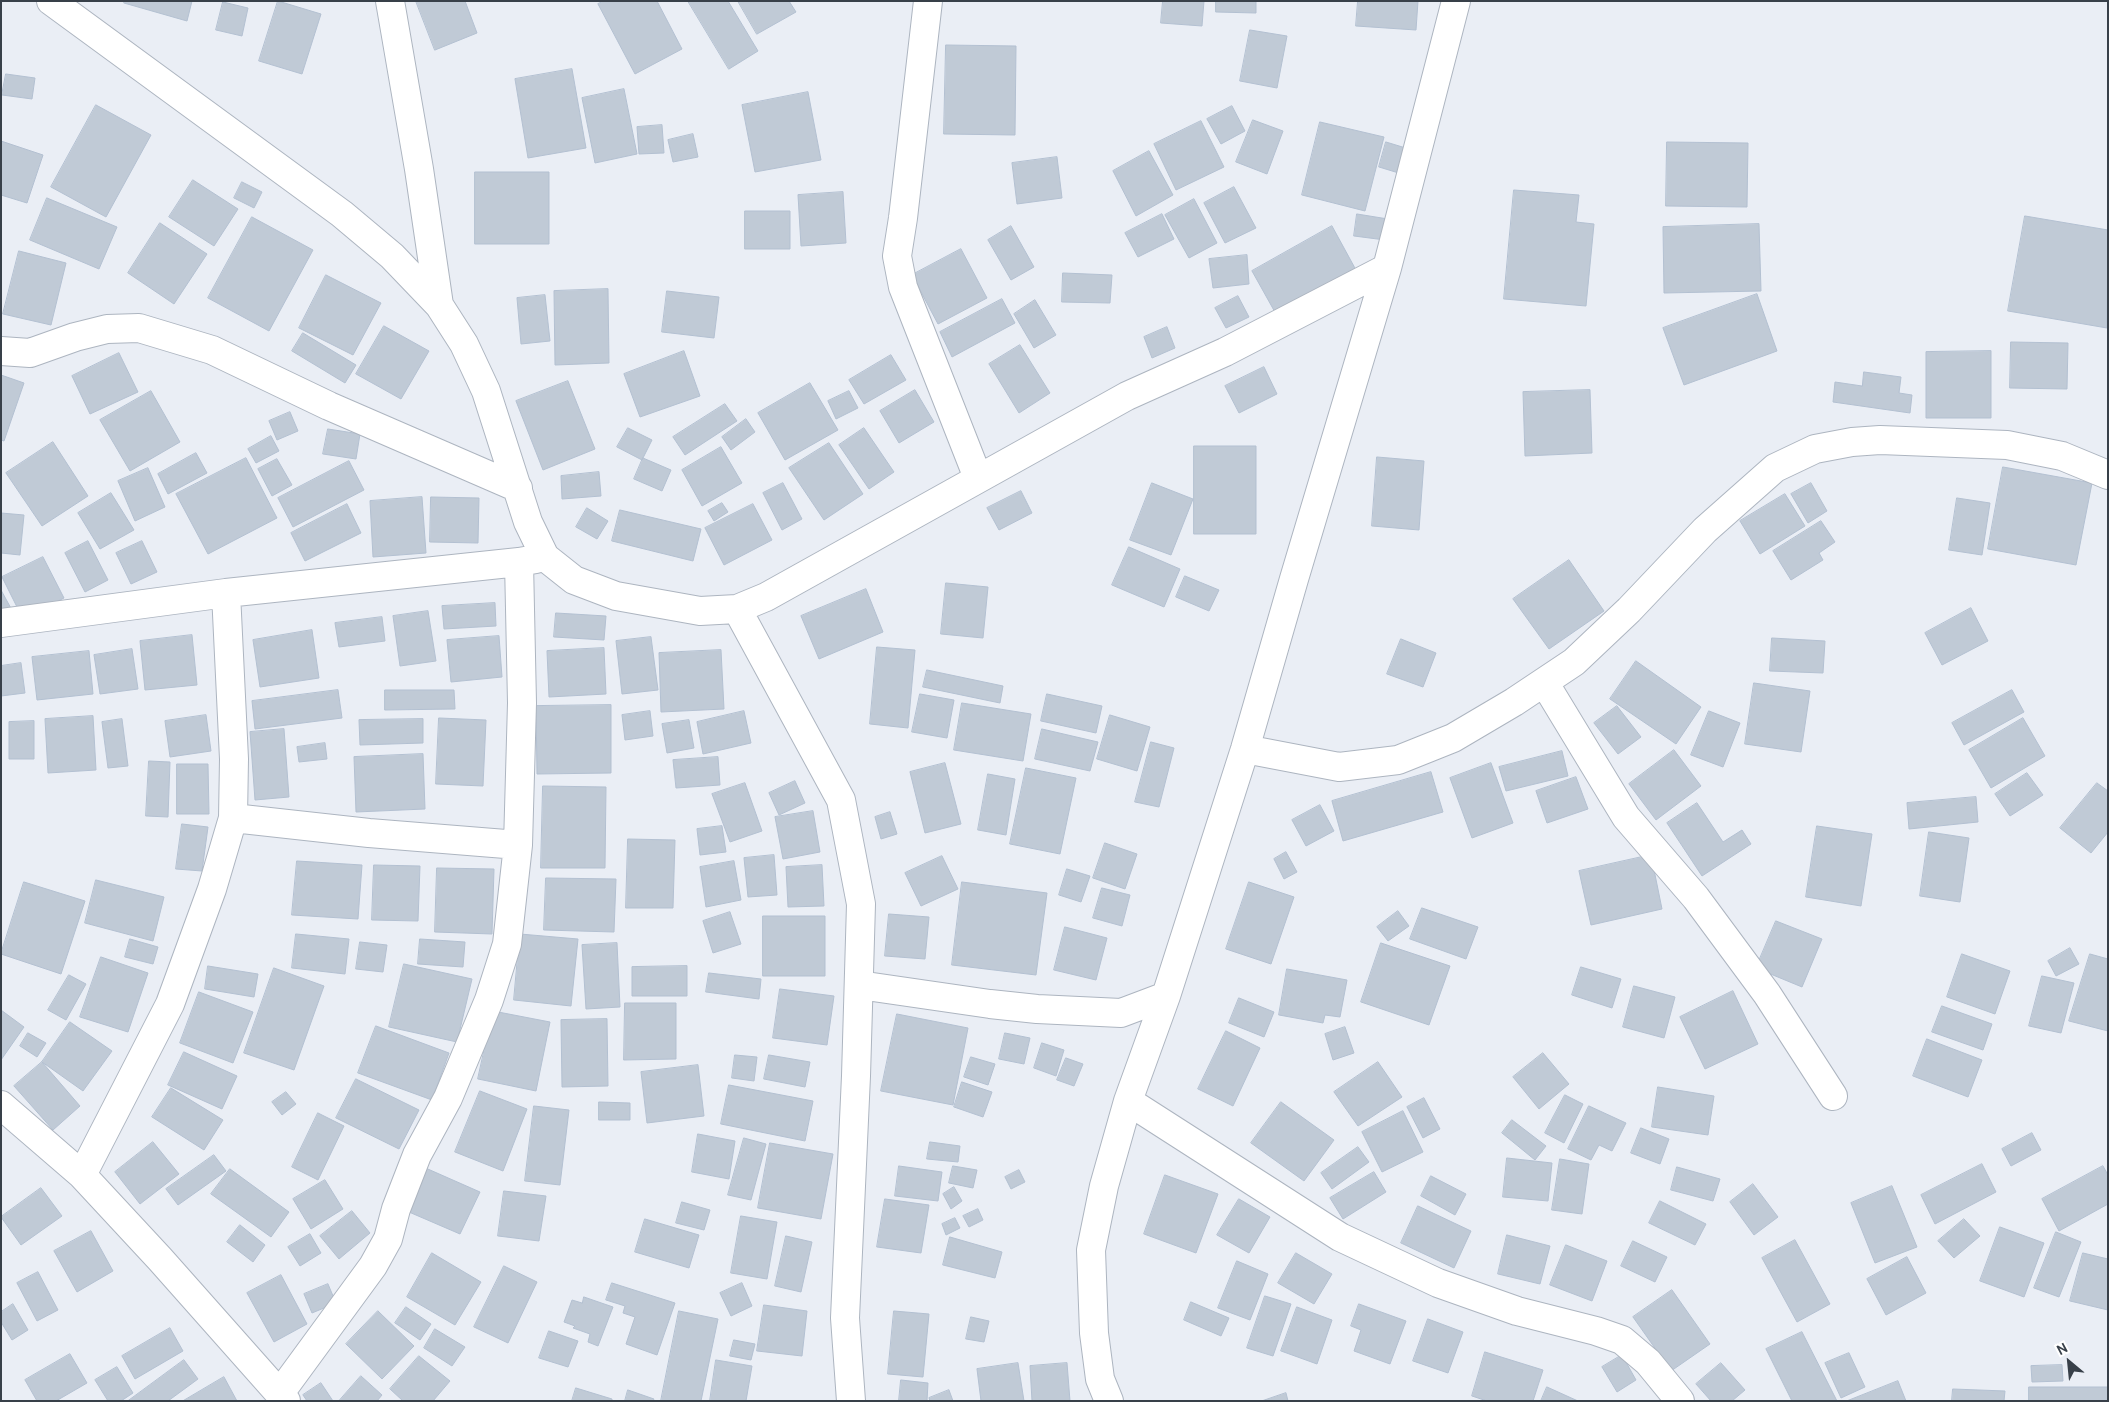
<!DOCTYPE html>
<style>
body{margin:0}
#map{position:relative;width:2109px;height:1402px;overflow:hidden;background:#eaeef5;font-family:Cabin,sans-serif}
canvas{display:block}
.frame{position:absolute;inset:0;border:2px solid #384049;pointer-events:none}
.north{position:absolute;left:2044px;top:1337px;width:50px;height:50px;-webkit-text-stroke:4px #fff;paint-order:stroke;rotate:332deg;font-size:14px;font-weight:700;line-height:20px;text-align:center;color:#384049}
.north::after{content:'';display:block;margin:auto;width:18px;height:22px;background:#384049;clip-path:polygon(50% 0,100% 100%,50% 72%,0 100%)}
</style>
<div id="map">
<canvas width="2109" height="1402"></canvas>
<div class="frame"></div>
<div class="north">N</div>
</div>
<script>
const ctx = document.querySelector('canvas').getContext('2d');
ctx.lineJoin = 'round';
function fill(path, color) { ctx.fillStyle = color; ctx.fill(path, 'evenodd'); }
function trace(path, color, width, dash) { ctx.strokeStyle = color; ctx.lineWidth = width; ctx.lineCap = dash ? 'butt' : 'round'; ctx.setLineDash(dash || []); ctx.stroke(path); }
const building = new Path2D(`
 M125,1H192L187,21L124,3Z
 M278,1L321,14L302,74L259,61Z
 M416,1H465L477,33L435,50Z
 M604,1H657L682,49L635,74L598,4Z
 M688,1H728L758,51L729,69Z
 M738,1H789L796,12L757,34Z
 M1163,1H1204L1202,26L1161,23Z
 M1216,1H1256V13L1216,12Z
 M1358,1H1418L1416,30L1356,26Z
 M223,2L248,8L242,36L216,30Z
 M1250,30L1287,36L1277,88L1240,81Z
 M946,45L1016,46L1015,135L944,134Z
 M572,69L586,148L528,158L515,79Z
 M6,74L35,78L32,99L2,95Z
 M624,89L637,154L595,163L582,98Z
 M808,92L821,160L755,172L742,105Z
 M96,105L151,135L106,217L51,187Z
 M1232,106L1245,131L1221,144L1207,119Z
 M1253,120L1283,131L1267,174L1236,162Z
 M1201,121L1224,167L1176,190L1154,144Z
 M1320,122L1384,137L1365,211L1302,195Z
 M662,125L664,153L639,154L637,127Z
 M693,134L698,157L673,162L668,140Z
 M1,141L43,155L27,203L1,195Z
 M1386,142L1409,149L1402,174L1379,167Z
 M1667,142L1748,143L1747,207L1666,206Z
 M1149,151L1173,195L1136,216L1113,171Z
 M1057,157L1062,198L1017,204L1012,163Z
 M475,172H549V244H475Z
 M193,180L238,209L214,246L169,217Z
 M242,182L262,192L254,208L234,198Z
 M1234,187L1256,228L1225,243L1204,203Z
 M1514,190L1579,195L1576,222L1594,224L1586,306L1504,299Z
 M843,192L846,243L801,246L798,195Z
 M47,198L117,227L99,269L30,240Z
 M1194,199L1217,243L1189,258L1165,215Z
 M745,211H790V249H745Z
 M1162,214L1174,239L1138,257L1125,233Z
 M1357,214L1388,219L1385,240L1354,236Z
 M2025,216L2108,230L2107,328L2008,311Z
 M252,217L313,250L269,331L208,298Z
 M160,223L207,254L174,304L128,273Z
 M1759,224L1761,291L1664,293L1663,227Z
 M1011,226L1034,267L1011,280L988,240Z
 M1332,226L1356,270L1276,314L1252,271Z
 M961,249L987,298L938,324L912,275Z
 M19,251L66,263L51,325L3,314Z
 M1247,255L1249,284L1213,288L1209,259Z
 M1063,273L1112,275L1110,303L1062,302Z
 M326,275L381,303L353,355L299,328Z
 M608,289L609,363L555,365L554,291Z
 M667,291L719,297L714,338L662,332Z
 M1757,294L1777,351L1684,385L1663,328Z
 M545,295L550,341L521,344L517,298Z
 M1238,296L1249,317L1226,328L1215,308Z
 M1002,299L1015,323L952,357L940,332Z
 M1035,300L1056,335L1034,348L1014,314Z
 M384,326L429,351L401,399L356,374Z
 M1167,327L1175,348L1152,358L1144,337Z
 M303,333L356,365L345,383L292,351Z
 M2011,342L2068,343L2067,389L2010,388Z
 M1020,345L1050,393L1019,413L989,364Z
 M684,351L700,396L640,417L624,374Z
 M1991,351V418H1926V352Z
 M119,353L138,392L90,414L72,376Z
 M891,355L906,380L864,404L849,380Z
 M1264,367L1277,394L1239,413L1225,386Z
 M1864,372L1901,377L1899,393L1912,395L1910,413L1833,402L1835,382L1862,386Z
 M1,375L24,383L4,441L1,440Z
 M568,381L595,449L543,470L516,401Z
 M810,383L838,430L785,460L758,413Z
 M915,390L934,422L899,443L880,411Z
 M1590,390L1592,453L1525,456L1523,392Z
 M151,391L180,442L130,471L100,420Z
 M849,391L858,408L836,419L828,401Z
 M725,404L737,421L685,455L673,437Z
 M290,412L298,431L277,440L269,421Z
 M746,419L755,432L731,450L722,437Z
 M628,428L652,440L642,460L617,447Z
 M864,428L894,472L869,489L839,445Z
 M328,429L360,434L356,459L323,454Z
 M271,436L279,451L256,463L248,449Z
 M53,442L88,496L42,526L6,473Z
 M829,443L863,494L824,520L789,468Z
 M1194,446H1256V534H1194Z
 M721,447L742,483L702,506L682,470Z
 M196,453L207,473L168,494L158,474Z
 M1377,457L1424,461L1419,530L1372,526Z
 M246,458L277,518L208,554L176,494Z
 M643,458L671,470L662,491L634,479Z
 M277,459L292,485L272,496L258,469Z
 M349,461L364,490L293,527L278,498Z
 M2003,467L2092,483L2076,565L1988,549Z
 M148,468L165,507L135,521L118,481Z
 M599,472L601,496L562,499L561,476Z
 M783,483L802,519L782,530L763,493Z
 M1152,483L1193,499L1171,555L1130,540Z
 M1811,483L1827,511L1808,523L1791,494Z
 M1021,491L1032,513L999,530L987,508Z
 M111,493L134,530L100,549L78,513Z
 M1785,494L1805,526L1760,554L1740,521Z
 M422,497L426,553L373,557L370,501Z
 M431,497L479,498L478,543L430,542Z
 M1957,498L1990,503L1982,555L1949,550Z
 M722,503L728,512L714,521L708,511Z
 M347,504L361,533L305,561L291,533Z
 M753,504L772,540L724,565L705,528Z
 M587,508L608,521L597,539L576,527Z
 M620,510L701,529L693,561L612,541Z
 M1,513L24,515L20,555L1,553Z
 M1821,521L1835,542L1819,553L1823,560L1791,580L1773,551Z
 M88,541L108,580L85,592L65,553Z
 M142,541L157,572L131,584L116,553Z
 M1129,547L1180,569L1164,607L1112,585Z
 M43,557L64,598L23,619L2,577Z
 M1569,560L1604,611L1549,649L1513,599Z
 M1185,576L1219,590L1209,611L1176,597Z
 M946,583L988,587L983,638L941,634Z
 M866,589L883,632L819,659L801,616Z
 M1,590L13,612L1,618Z
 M495,603L496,626L444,629L442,606Z
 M1971,608L1988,641L1942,665L1925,633Z
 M428,611L436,661L400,666L393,616Z
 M556,613L606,616L604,640L554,637Z
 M382,617L385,641L339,647L335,623Z
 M312,630L319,678L260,687L253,640Z
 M192,635L197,685L145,690L140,641Z
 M499,636L502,677L451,682L447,640Z
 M651,637L658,690L622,694L616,641Z
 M1772,638L1825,641L1823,673L1770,671Z
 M1401,639L1436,653L1423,687L1387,674Z
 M877,647L915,650L908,728L870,724Z
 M604,648L606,694L549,697L547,651Z
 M132,649L138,689L100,694L94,655Z
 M721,650L724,709L661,712L659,653Z
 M89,651L93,694L37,700L32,657Z
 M1636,661L1701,707L1676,744L1610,699Z
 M21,663L25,693L1,696V666Z
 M927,670L1003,686L1000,703L923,687Z
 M1754,683L1810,691L1801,752L1745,744Z
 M338,690L342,718L255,729L252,701Z
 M385,690H454L455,709L385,710Z
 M2012,690L2024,712L1964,745L1952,723Z
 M920,694L954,700L947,738L912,732Z
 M1047,694L1102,706L1096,733L1041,721Z
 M962,703L1031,714L1023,761L954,750Z
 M611,705V773L537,774L536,706Z
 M1617,706L1641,737L1618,754L1594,723Z
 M650,711L653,736L625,740L622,715Z
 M744,711L751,743L703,754L697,722Z
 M1709,711L1740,723L1723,767L1691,755Z
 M206,715L211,751L170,757L165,721Z
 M1110,715L1150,727L1137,771L1097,759Z
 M93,716L96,770L48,773L45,719Z
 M439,718L486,720L483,786L436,784Z
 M2023,718L2045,756L1991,788L1969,750Z
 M122,719L128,766L108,768L102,722Z
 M423,719V743L360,745L359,720Z
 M689,720L694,748L667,753L662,724Z
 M34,721V759H9V722Z
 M284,729L289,797L255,800L250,732Z
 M1042,729L1098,742L1090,771L1035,759Z
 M1151,742L1174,748L1159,807L1135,802Z
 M325,743L327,759L299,762L297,747Z
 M1674,750L1701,786L1656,820L1629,784Z
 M1562,751L1568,776L1506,791L1499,767Z
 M423,754L425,809L356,812L354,757Z
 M718,757L720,785L676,788L673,760Z
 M149,761L170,762L168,817L146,816Z
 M945,763L961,824L925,833L910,772Z
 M1491,763L1513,823L1472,838L1450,778Z
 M177,764H208L209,814H177Z
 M1026,768L1076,778L1060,854L1010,844Z
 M1431,772L1443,812L1343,841L1332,801Z
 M2027,773L2043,795L2010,816L1995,794Z
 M988,774L1015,779L1006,835L978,830Z
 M1576,777L1588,809L1547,823L1536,791Z
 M795,781L805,803L779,815L769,793Z
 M745,783L762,831L730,842L712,794Z
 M2097,783L2108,791V832L2091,853L2060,828Z
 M543,786L606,787L605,868H541Z
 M1976,797L1978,822L1909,829L1907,803Z
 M1697,803L1723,842L1742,830L1751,844L1702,876L1667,823Z
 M1320,805L1334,831L1306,846L1292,820Z
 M813,811L820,852L783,859L775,817Z
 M890,812L897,834L881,839L875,817Z
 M182,824L208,827L202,871L176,869Z
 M722,826L726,852L700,855L697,829Z
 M1817,826L1872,834L1861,906L1806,897Z
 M1929,832L1969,838L1960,902L1920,896Z
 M628,839L675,840L673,908H626Z
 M1105,843L1137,854L1125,889L1093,878Z
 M1286,852L1297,872L1284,879L1274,859Z
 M774,855L777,895L748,897L744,858Z
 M1651,855L1662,909L1591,925L1579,871Z
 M942,856L958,889L921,906L905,873Z
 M297,861L362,865L358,919L292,915Z
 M734,861L741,900L706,907L700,867Z
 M374,865L420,866L418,921L372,920Z
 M822,865L824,906L788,907L786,867Z
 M437,868L494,869L492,934L435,932Z
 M1067,869L1090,876L1081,902L1059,895Z
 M546,878L616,879L614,932L544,930Z
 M96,880L164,897L153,941L85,923Z
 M24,882L85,901L61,974L1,954Z
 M962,882L1047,893L1036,975L952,965Z
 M1249,882L1294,897L1271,964L1226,949Z
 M1102,888L1130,895L1122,926L1093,918Z
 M1422,908L1478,927L1466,959L1410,939Z
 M1398,911L1409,926L1388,941L1377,927Z
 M730,912L741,944L713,953L703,921Z
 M889,914L929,917L925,959L885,956Z
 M763,916H825V976H763Z
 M1776,921L1822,939L1802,987L1756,968Z
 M1065,927L1107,938L1096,980L1054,970Z
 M296,934L349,939L345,974L292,968Z
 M520,934L578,939L571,1006L514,1000Z
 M130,939L158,947L153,964L125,957Z
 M420,939L465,942L463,967L418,964Z
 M360,942L387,945L383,972L356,969Z
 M617,943L620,1007L586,1009L582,945Z
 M1381,943L1450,966L1429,1025L1361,1002Z
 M2070,948L2079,964L2056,976L2048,961Z
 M1962,954L2010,971L1995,1014L1947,997Z
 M2090,954L2108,959V1031L2069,1021Z
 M101,957L148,973L128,1032L80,1017Z
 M404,964L472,979L457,1042L389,1027Z
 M208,966L258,974L254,997L205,989Z
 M687,966V996H632V967Z
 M1581,967L1621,979L1612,1008L1572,995Z
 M274,968L324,986L294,1070L244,1053Z
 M1287,969L1347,980L1340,1017L1325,1015L1323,1023L1279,1015Z
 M709,973L761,979L759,999L706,992Z
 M69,975L86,984L66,1020L48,1010Z
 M2042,976L2074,983L2061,1033L2029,1026Z
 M1634,986L1675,997L1664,1038L1623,1027Z
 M780,989L834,996L827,1045L773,1038Z
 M1733,991L1758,1044L1705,1069L1680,1017Z
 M199,992L253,1012L233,1063L180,1043Z
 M1239,998L1274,1012L1264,1037L1229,1023Z
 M625,1003H676V1059L624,1060Z
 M1942,1006L1992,1024L1983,1050L1932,1032Z
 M1,1010L24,1027L1,1060Z
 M493,1011L550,1022L536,1091L478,1079Z
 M897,1014L968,1028L953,1105L881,1091Z
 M607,1019L608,1086L562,1087L561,1020Z
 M70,1022L112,1051L83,1091L42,1062Z
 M376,1026L449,1053L432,1100L358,1073Z
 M1345,1027L1354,1053L1333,1060L1325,1034Z
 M1226,1031L1260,1048L1233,1106L1198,1089Z
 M28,1033L46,1043L37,1057L20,1046Z
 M1005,1033L1030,1038L1024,1064L999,1059Z
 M1927,1039L1982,1060L1968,1097L1913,1076Z
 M1042,1043L1064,1050L1056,1076L1034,1068Z
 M184,1052L237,1076L222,1109L168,1085Z
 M1543,1053L1569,1084L1539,1109L1513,1077Z
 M735,1055L757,1057L754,1081L732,1078Z
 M769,1055L810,1062L805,1087L764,1079Z
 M971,1057L995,1064L988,1085L964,1077Z
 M1066,1058L1083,1064L1074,1086L1057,1080Z
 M42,1062L80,1106L53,1130L14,1086Z
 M1378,1062L1402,1097L1358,1126L1334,1092Z
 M698,1065L704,1116L647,1123L641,1072Z
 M356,1079L419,1110L399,1149L336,1118Z
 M962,1082L992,1092L983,1117L954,1107Z
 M729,1085L813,1101L805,1141L721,1124Z
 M1658,1087L1714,1096L1708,1135L1652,1127Z
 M171,1088L223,1120L204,1150L152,1117Z
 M480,1091L527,1109L503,1171L455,1152Z
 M286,1092L296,1104L282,1115L272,1102Z
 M1565,1095L1583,1104L1564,1143L1545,1133Z
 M1424,1098L1440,1129L1423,1138L1407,1107Z
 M599,1102L630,1103V1120H599Z
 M1281,1102L1334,1140L1304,1181L1251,1143Z
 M534,1106L569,1110L560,1185L525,1181Z
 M1589,1106L1626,1123L1612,1151L1599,1145L1591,1160L1568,1149Z
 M1403,1111L1423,1152L1382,1172L1362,1132Z
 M318,1113L344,1126L318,1180L292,1167Z
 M1512,1120L1546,1146L1535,1160L1502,1133Z
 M1641,1128L1669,1139L1660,1164L1631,1153Z
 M2032,1133L2041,1150L2011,1166L2002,1149Z
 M698,1134L735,1141L729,1179L692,1172Z
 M744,1138L766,1144L751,1200L728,1195Z
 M153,1142L179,1174L140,1204L115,1172Z
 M930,1142L960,1146L958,1162L927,1159Z
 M770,1143L833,1154L821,1219L758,1208Z
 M1358,1147L1369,1162L1332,1189L1321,1173Z
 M214,1155L226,1171L178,1205L166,1189Z
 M1507,1158L1552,1163L1548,1201L1503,1197Z
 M1560,1159L1589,1164L1582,1214L1552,1210Z
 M1982,1164L1996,1192L1935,1224L1921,1195Z
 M421,1166L480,1192L460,1234L402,1209Z
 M899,1166L942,1172L938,1201L895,1196Z
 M953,1166L977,1170L973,1188L949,1183Z
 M2103,1166L2108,1175V1204L2059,1231L2042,1199Z
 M1677,1167L1720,1179L1713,1201L1671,1190Z
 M230,1169L289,1212L271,1237L211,1194Z
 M1019,1170L1025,1182L1011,1189L1005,1177Z
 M1374,1172L1386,1192L1343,1219L1330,1198Z
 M1165,1175L1218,1194L1196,1253L1144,1234Z
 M1431,1176L1466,1194L1455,1215L1421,1196Z
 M325,1180L343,1209L311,1229L293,1199Z
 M1753,1184L1778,1217L1754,1235L1730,1202Z
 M1892,1186L1917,1247L1875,1263L1851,1203Z
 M954,1187L962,1201L951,1209L943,1194Z
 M41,1188L62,1216L21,1245L1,1217Z
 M504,1191L546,1196L539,1241L498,1236Z
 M885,1199L929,1205L921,1253L877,1247Z
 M1239,1199L1270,1217L1249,1253L1217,1235Z
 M1660,1201L1706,1224L1695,1245L1649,1223Z
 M682,1202L710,1210L704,1230L676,1223Z
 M1418,1206L1471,1231L1454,1268L1401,1243Z
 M978,1209L983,1220L969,1227L963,1216Z
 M352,1211L370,1233L339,1259L320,1236Z
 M741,1216L777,1222L767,1279L731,1273Z
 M955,1218L960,1228L946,1235L942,1224Z
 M645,1219L699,1235L689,1268L635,1252Z
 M1964,1219L1980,1236L1954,1258L1938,1241Z
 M240,1225L265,1245L253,1262L227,1242Z
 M2000,1227L2044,1243L2024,1297L1980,1281Z
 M91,1231L113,1271L77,1292L54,1251Z
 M2056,1232L2081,1242L2059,1297L2034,1288Z
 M310,1234L321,1253L300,1266L288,1247Z
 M1507,1235L1550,1246L1540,1284L1498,1274Z
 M786,1236L812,1242L801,1292L775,1286Z
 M950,1237L1002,1252L995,1278L943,1265Z
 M1795,1240L1830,1304L1797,1322L1762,1258Z
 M1633,1241L1667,1257L1655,1282L1621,1266Z
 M1566,1245L1607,1261L1592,1301L1550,1285Z
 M432,1253L481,1282L455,1325L407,1297Z
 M1296,1253L1332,1274L1314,1304L1278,1283Z
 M2083,1253L2108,1259V1310L2070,1301Z
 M1907,1257L1926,1293L1886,1315L1867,1279Z
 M1237,1261L1268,1274L1250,1320L1218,1308Z
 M504,1266L537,1282L508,1343L474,1327Z
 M38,1272L58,1310L37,1321L17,1283Z
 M281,1275L307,1324L274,1342L247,1293Z
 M612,1283L675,1303L657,1355L626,1344L635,1317L623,1313L625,1306L606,1300Z
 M742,1283L752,1306L731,1316L720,1293Z
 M328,1284L336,1303L312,1313L304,1294Z
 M1672,1290L1710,1344L1671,1371L1633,1317Z
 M1265,1296L1291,1304L1273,1356L1247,1348Z
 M584,1297L613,1307L598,1346L588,1342L590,1334L573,1328L575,1326L564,1322L572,1300L582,1303Z
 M1191,1302L1229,1318L1221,1336L1184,1320Z
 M13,1304L28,1330L12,1340L1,1322V1312Z
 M1359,1304L1406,1321L1390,1364L1354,1351L1361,1330L1351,1326Z
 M764,1305L807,1311L802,1356L757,1351Z
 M406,1307L431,1324L420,1340L395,1323Z
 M1297,1307L1332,1320L1317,1364L1281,1351Z
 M378,1311L414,1346L382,1379L346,1344Z
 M679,1311L718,1319L701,1401H661Z
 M894,1311L929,1314L923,1377L888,1374Z
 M971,1317L989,1321L984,1342L966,1339Z
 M1428,1319L1463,1332L1448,1373L1413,1361Z
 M170,1328L183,1351L135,1379L122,1356Z
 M435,1329L465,1347L452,1366L424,1348Z
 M549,1331L578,1341L568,1367L539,1358Z
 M1802,1332L1837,1401H1792L1766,1349Z
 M734,1340L755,1344L751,1360L730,1356Z
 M1485,1352L1543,1370L1533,1401H1487L1472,1396Z
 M1849,1353L1865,1387L1841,1398L1825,1363Z
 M70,1354L87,1383L56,1401H37L25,1380Z
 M1622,1355L1636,1380L1617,1392L1602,1367Z
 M419,1356L450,1381L433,1401H403L390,1389Z
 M184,1360L198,1379L168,1401H128Z
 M716,1360L752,1366L746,1401H710Z
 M1018,1363L1024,1401H981L977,1369Z
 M1067,1363L1070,1401H1032L1030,1366Z
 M1721,1363L1745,1390L1732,1401H1711L1696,1384Z
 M2062,1365L2063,1381L2032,1382L2031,1366Z
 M117,1367L133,1393L121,1401H108L95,1380Z
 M361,1376L382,1395L377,1401H339Z
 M224,1377L237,1401H183Z
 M901,1380L928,1383L927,1401H899Z
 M1898,1381L1906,1401H1847Z
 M321,1383L333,1401H307L303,1395Z
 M1547,1387L1578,1401H1541Z
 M2029,1387H2108V1401H2029Z
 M576,1388L612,1399V1401H572Z
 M1953,1389L2005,1391L2004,1401H1952Z
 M628,1390L654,1399L653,1401H625Z
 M949,1390L953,1401H930L929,1398Z
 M1286,1393L1288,1401H1262Z`);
fill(building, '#c0cad6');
trace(building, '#b3c0d1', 1);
const minor = new Path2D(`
 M51,1L342,214L392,256L439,305L464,344L486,391L528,522L545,557L574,580L616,596L700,611L737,609L766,597L1127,396L1225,352L1387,268
 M390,1L419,169L439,305
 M928,1L903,218L897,256L903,287L978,478
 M1,351L30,353L75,337L107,329L139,328L212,350L329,406L518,488
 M737,609L841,800L861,904L856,1076L845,1318L851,1401
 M1,623L226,593L519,562L536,559
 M1544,682L1626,817L1696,898L1767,994L1833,1096
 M1245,749L1339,767L1398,760L1453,738L1514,702L1574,662L1629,610L1705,530L1775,468L1815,449L1852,442L1880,440L2007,445L2062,456L2108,475
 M233,818L369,833L518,845
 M859,985L990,1004L1037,1009L1121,1013L1166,996
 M1128,1101L1340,1237L1438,1283L1517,1311L1596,1331L1622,1340L1648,1362L1680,1401
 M1,1105L82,1175L160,1259L286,1401
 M82,1175L170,1004L212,889L233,818L234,759L226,593
 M280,1393L373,1266L388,1239L396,1209L417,1155L448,1098L489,1000L507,944L518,845L522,703L519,562
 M1109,1401L1100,1379L1094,1333L1091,1250L1104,1186L1128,1101L1166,996L1245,749L1294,579L1387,268L1456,1`);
trace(minor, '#adb5c0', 30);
trace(minor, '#fff', 28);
</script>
